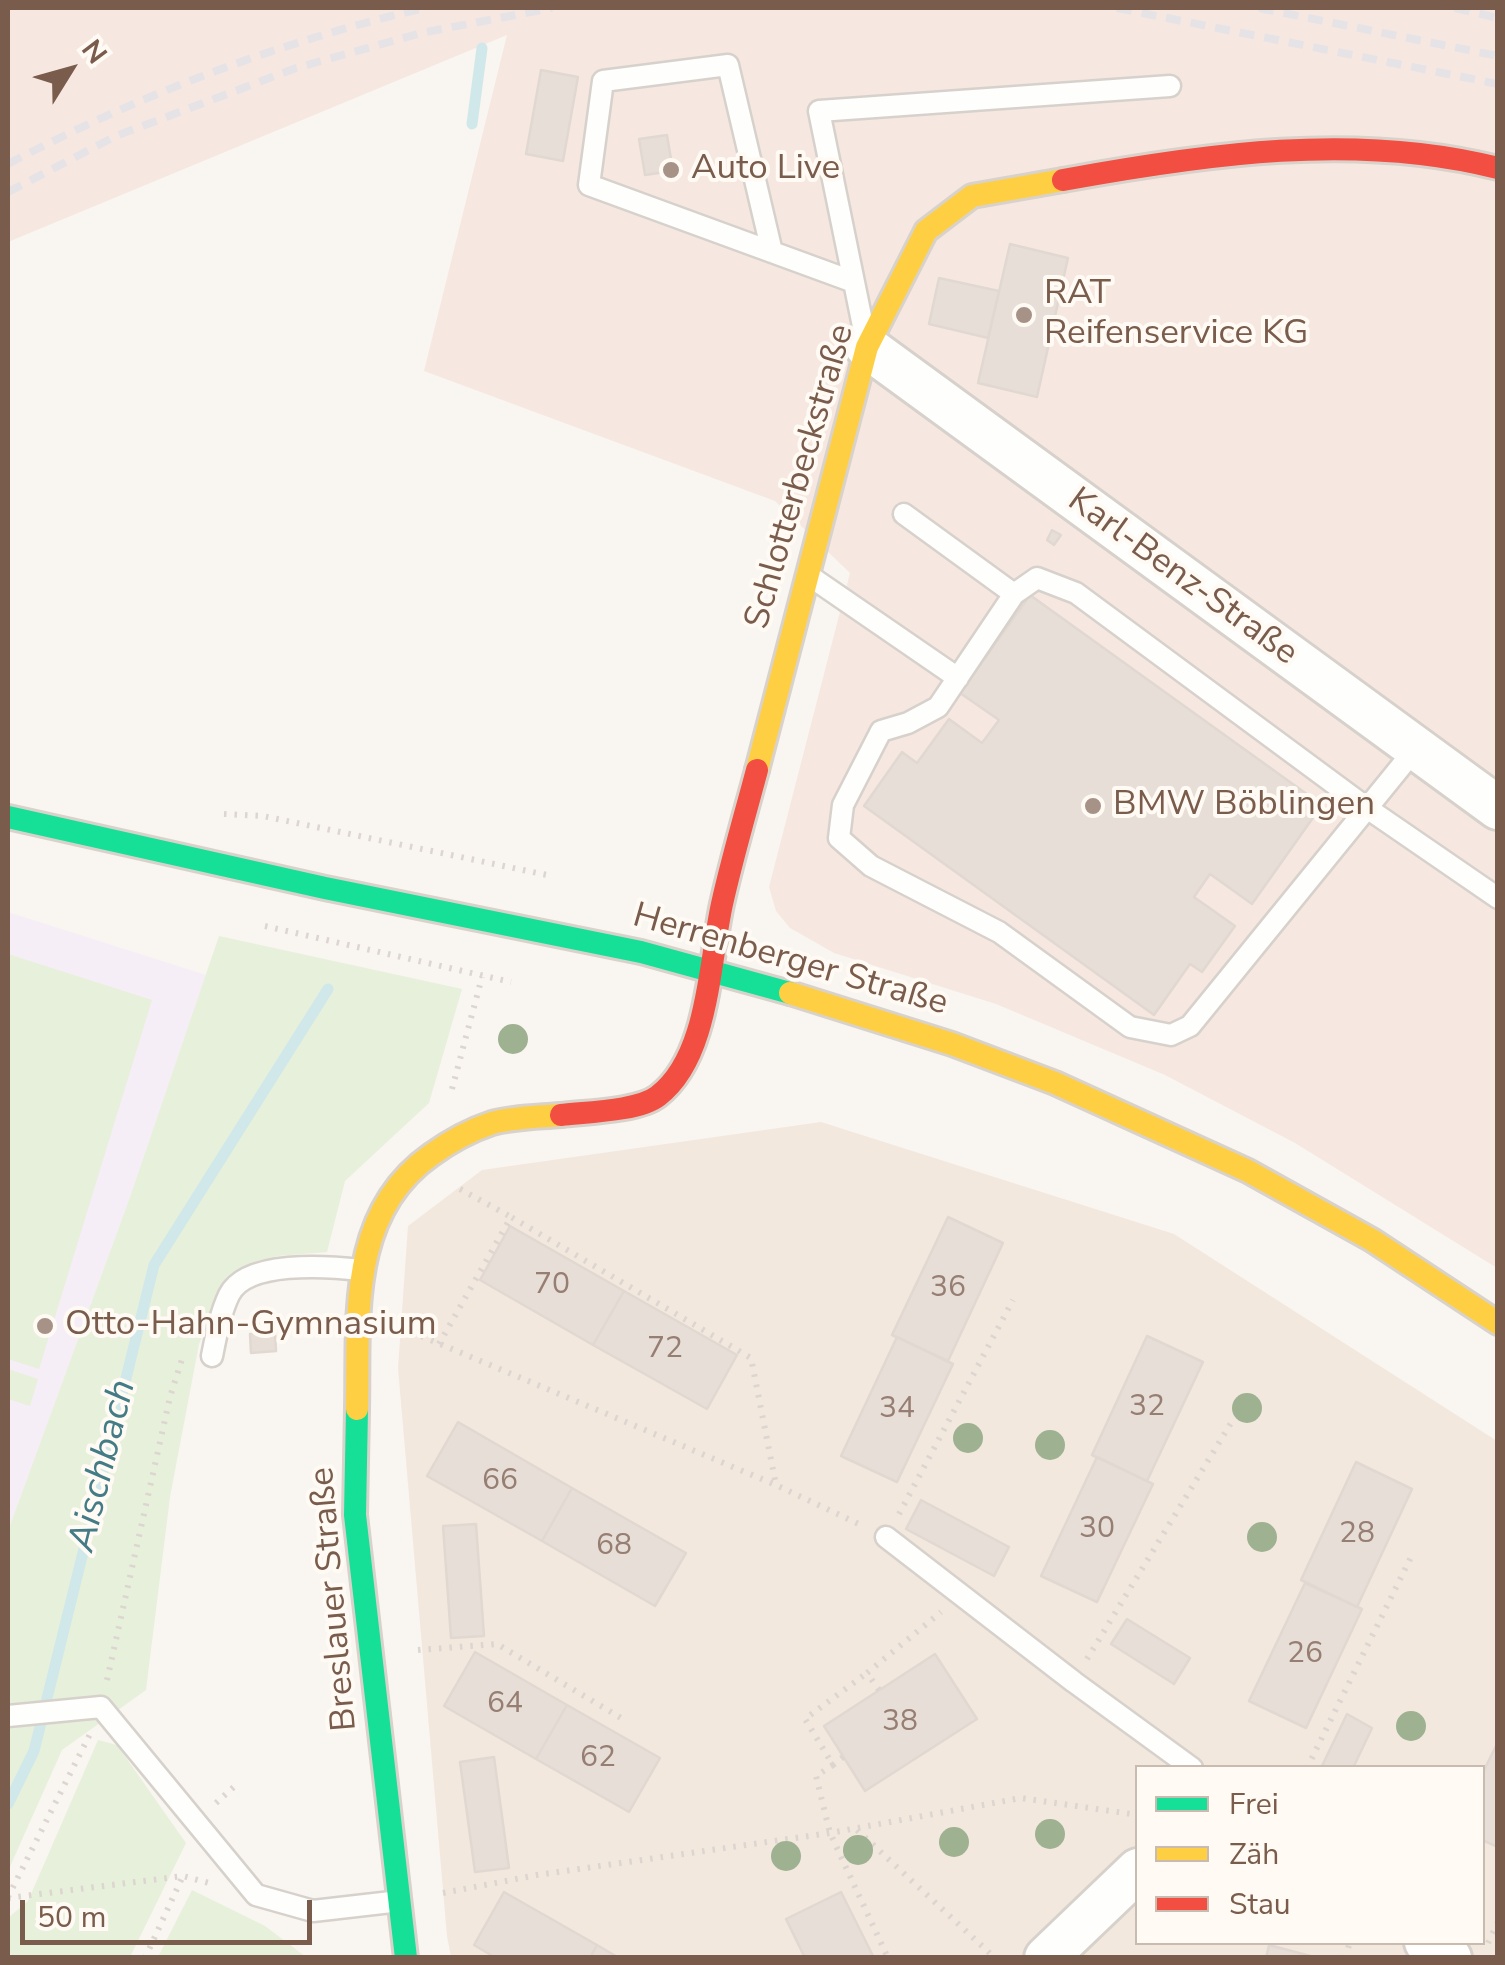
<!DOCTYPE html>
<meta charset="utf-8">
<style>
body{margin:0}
#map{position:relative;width:1505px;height:1965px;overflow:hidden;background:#f9f5f0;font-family:"Nunito Sans",sans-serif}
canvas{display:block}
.frame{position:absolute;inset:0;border:10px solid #7a5c4d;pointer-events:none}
.legend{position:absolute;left:1135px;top:1765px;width:350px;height:180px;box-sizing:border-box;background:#fffaf3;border:2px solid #cabbb1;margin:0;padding:12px 18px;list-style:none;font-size:30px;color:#7a5c4d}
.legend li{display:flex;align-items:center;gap:20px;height:50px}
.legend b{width:50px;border:2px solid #cabbb1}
.north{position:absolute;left:20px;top:20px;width:100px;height:100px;-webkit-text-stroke:8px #fffaf3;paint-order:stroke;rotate:53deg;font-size:28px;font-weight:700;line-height:40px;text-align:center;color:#7a5c4d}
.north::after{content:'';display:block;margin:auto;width:35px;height:45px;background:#7a5c4d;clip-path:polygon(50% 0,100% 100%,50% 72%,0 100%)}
.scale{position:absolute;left:20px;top:1900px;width:292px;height:45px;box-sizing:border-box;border:5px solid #7a5c4d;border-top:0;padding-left:12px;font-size:30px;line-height:35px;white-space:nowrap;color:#7a5c4d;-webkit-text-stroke:8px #fffaf3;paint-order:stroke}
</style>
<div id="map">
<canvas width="1505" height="1965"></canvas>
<div class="frame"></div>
<ul class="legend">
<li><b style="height:12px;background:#16e098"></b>Frei</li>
<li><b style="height:12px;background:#ffcf43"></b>Zäh</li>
<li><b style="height:12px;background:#f24e42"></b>Stau</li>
</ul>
<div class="north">N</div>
<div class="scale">50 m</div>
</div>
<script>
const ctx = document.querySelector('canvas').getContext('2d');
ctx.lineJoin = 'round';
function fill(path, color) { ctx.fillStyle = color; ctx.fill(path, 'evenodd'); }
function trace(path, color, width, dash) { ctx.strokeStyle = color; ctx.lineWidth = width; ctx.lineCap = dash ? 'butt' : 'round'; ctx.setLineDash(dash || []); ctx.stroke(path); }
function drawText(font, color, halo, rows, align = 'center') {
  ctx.font = font + ' "Nunito Sans",sans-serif'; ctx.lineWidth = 8; ctx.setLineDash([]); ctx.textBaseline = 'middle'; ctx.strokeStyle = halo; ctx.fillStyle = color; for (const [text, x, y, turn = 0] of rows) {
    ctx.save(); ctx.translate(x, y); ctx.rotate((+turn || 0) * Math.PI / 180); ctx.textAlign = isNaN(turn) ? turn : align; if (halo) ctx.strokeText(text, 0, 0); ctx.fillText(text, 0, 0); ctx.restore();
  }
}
fill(new Path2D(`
 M821,1122L1174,1234L1497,1441V1957H451L447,1936L398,1368L408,1226L482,1170ZM1138,1768H1482V1942H1138Z`), '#f2e8de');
fill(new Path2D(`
 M8,8H1497V1268L1295,1143L1165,1075L996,1004L834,953L790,928L776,911L769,887L850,573L775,501L424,371L507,35L8,242Z`), '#f6e8e1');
fill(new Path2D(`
 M8,912L206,975L130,1197L8,1531Z`), '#f6eef6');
fill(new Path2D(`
 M219,936L462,989L429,1103L345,1181L327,1252L277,1256L250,1263L226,1277L199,1344L170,1497L146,1690L62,1750L8,1871V1531L130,1197Z
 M8,954L152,1000L39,1369L8,1359Z
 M8,1369L38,1379L30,1406L8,1399Z
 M98,1740L117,1745L186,1843L130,1957H8V1918L28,1901Z
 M192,1890L265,1926L306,1957H158Z`), '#e7f0db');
trace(new Path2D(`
 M472,124L482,48
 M8,1804L34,1751L154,1265L328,989`), '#d0e8ea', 11);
const building = new Path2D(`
 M541,70L578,77L563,161L526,154Z
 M667,135L673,171L645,175L639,139Z
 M1010,244L1068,258L1037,397L978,383Z
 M939,278L999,291L988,338L929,324Z
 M1052,530L1061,535L1054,545L1047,540Z
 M1030,595L1322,805L1252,904L1210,874L1194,897L1235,926L1202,972L1190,964L1154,1015L864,806L902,752L917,763L949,719L982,743L999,720L960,693Z
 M948,1217L1003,1243L948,1361L892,1335Z
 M510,1226L624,1291L593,1345L480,1280Z
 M624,1291L737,1355L707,1409L593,1345Z
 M275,1333L276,1351L251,1353L250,1334Z
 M1147,1336L1203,1362L1147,1481L1092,1455Z
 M897,1337L953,1364L897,1482L841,1456Z
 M458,1422L572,1488L542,1541L427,1476Z
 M1097,1457L1153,1484L1097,1602L1041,1576Z
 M1356,1462L1412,1489L1357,1607L1301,1580Z
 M572,1488L686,1553L655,1606L542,1541Z
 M921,1500L1009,1547L994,1576L906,1529Z
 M476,1524L484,1636L451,1638L443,1526Z
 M1305,1583L1362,1609L1306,1728L1249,1701Z
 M1127,1619L1190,1658L1174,1684L1111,1644Z
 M475,1652L567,1705L536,1759L444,1706Z
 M935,1654L977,1719L865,1791L824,1726Z
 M567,1705L660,1758L629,1812L536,1759Z
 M1347,1714L1372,1728L1353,1768H1321Z
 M1498,1742V1847L1482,1840V1774Z
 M494,1757L509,1868L475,1872L460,1762Z
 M504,1892L597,1945L590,1958H496L474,1945Z
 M841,1892L874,1958H805L786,1919Z
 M597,1945L619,1958H590Z
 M1269,1945L1318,1958H1266Z`);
fill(building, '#e6ded7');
trace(building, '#e2d8d2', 2.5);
const lane = new Path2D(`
 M772,252L728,65L603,81L589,185L854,282
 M864,331L819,111L1170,86
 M904,514L1014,594
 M811,577L958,678
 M1416,748L1190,1026L1171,1035L1130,1027L999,932L871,866L839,838L843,805L881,731L908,723L938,707L1014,594L1037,578L1076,593L1367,808L1498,898
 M212,1356C216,1336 220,1314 229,1295C246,1260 327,1266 361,1270
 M886,1537L1074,1682L1192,1768
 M8,1716L101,1707L256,1895L313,1911L400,1901`);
const street = new Path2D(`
 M867,347L1498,808
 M1426,1942L1450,1958
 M1046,1958L1138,1870`);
const fast = new Path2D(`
 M8,817L325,888L641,952L790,993
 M357,1409L355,1515L406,1958`);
const slow = new Path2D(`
 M757,770L867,347L926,231L972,196L1063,180
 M790,993L952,1044L1055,1083L1248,1171L1372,1240L1498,1323
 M357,1409C359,1319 347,1214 431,1155C449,1142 471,1130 492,1123C514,1117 539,1117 561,1115`);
const jam = new Path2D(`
 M1063,180C1205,154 1356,132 1498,168
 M561,1115C586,1112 639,1111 658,1096C709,1057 709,963 722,904C732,859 745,815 757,770`);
trace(lane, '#d7d1cb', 25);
trace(street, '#d7d1cb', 48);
trace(fast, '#d9d2cb', 28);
trace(slow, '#d9d2cb', 28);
trace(jam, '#d9d2cb', 28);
trace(new Path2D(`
 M224,814L263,816L552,876
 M265,926L511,982
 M452,1089L482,977
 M460,1189L511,1217
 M247,1326L315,1323
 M402,1328L776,1485L863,1526
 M439,1344L511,1217L751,1358L776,1485
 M899,1514L1013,1300
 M418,1650L497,1644L621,1718
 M1087,1659L1231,1423
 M107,1680L170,1397L183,1356
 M879,1690L867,1673L941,1612
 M843,1757L833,1765L805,1719L867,1673
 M833,1765L816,1776L830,1833L888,1958
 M1307,1768L1411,1557
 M216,1803L237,1784
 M857,1830L995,1958
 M443,1893L537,1875L830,1833L1021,1798L1138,1815
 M8,1897L90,1734
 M8,1898L183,1876L209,1883
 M1488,1943L1498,1922
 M145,1958L182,1878
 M1345,1958L1350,1942`), '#dcd5d0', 6, [2.5, 8]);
trace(lane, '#fefefd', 20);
trace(street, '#fefefd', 42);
trace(fast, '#16e098', 22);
trace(slow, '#ffcf43', 22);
trace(jam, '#f24e42', 22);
trace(new Path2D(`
 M1117,8L1498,84
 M1259,8L1498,56
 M1455,8L1498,18
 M8,164C139,95 279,42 424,8
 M8,192L116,136L296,68L421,33L552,8`), '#e6e3e7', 8, [15, 10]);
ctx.fillStyle = '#9eb190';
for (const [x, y] of [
 [513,1039],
 [1247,1408],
 [968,1438],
 [1050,1445],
 [1262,1537],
 [1411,1726],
 [1050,1834],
 [954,1842],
 [858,1850],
 [786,1856]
]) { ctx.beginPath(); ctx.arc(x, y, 15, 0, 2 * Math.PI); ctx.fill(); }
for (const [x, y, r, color] of [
 [671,170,10,"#a69286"],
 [1024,315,10,"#a69286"],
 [1093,806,10,"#a69286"],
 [45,1326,10,"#a69286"]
]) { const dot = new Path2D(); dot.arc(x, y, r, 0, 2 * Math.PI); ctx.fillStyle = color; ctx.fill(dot); trace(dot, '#fffaf3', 4); }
drawText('30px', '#977e72', null, [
 ["70",552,1286],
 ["36",948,1289],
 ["72",665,1350],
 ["32",1147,1408],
 ["34",897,1410],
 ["66",500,1482],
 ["30",1097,1530],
 ["28",1357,1535],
 ["68",614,1547],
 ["26",1305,1655],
 ["64",505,1705],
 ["38",900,1723],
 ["62",598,1759]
]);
drawText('35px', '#7a5c4d', '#fffaf3', [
 ["Auto Live",691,170],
 ["RAT",1044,295],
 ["Reifenservice KG",1044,335],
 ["BMW Böblingen",1113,806],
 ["Otto-Hahn-Gymnasium",65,1326]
], 'left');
drawText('35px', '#7a5c4d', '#fffaf3', [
 ["Schlotterbeckstraße",801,477,-74],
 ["Karl-Benz-Straße",1182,578,36],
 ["Herrenberger Straße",790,961,16],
 ["Breslauer Straße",335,1599,-95]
]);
drawText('italic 38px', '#437c86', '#fffaf3', [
 ["Aischbach",104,1466,-76]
]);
</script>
